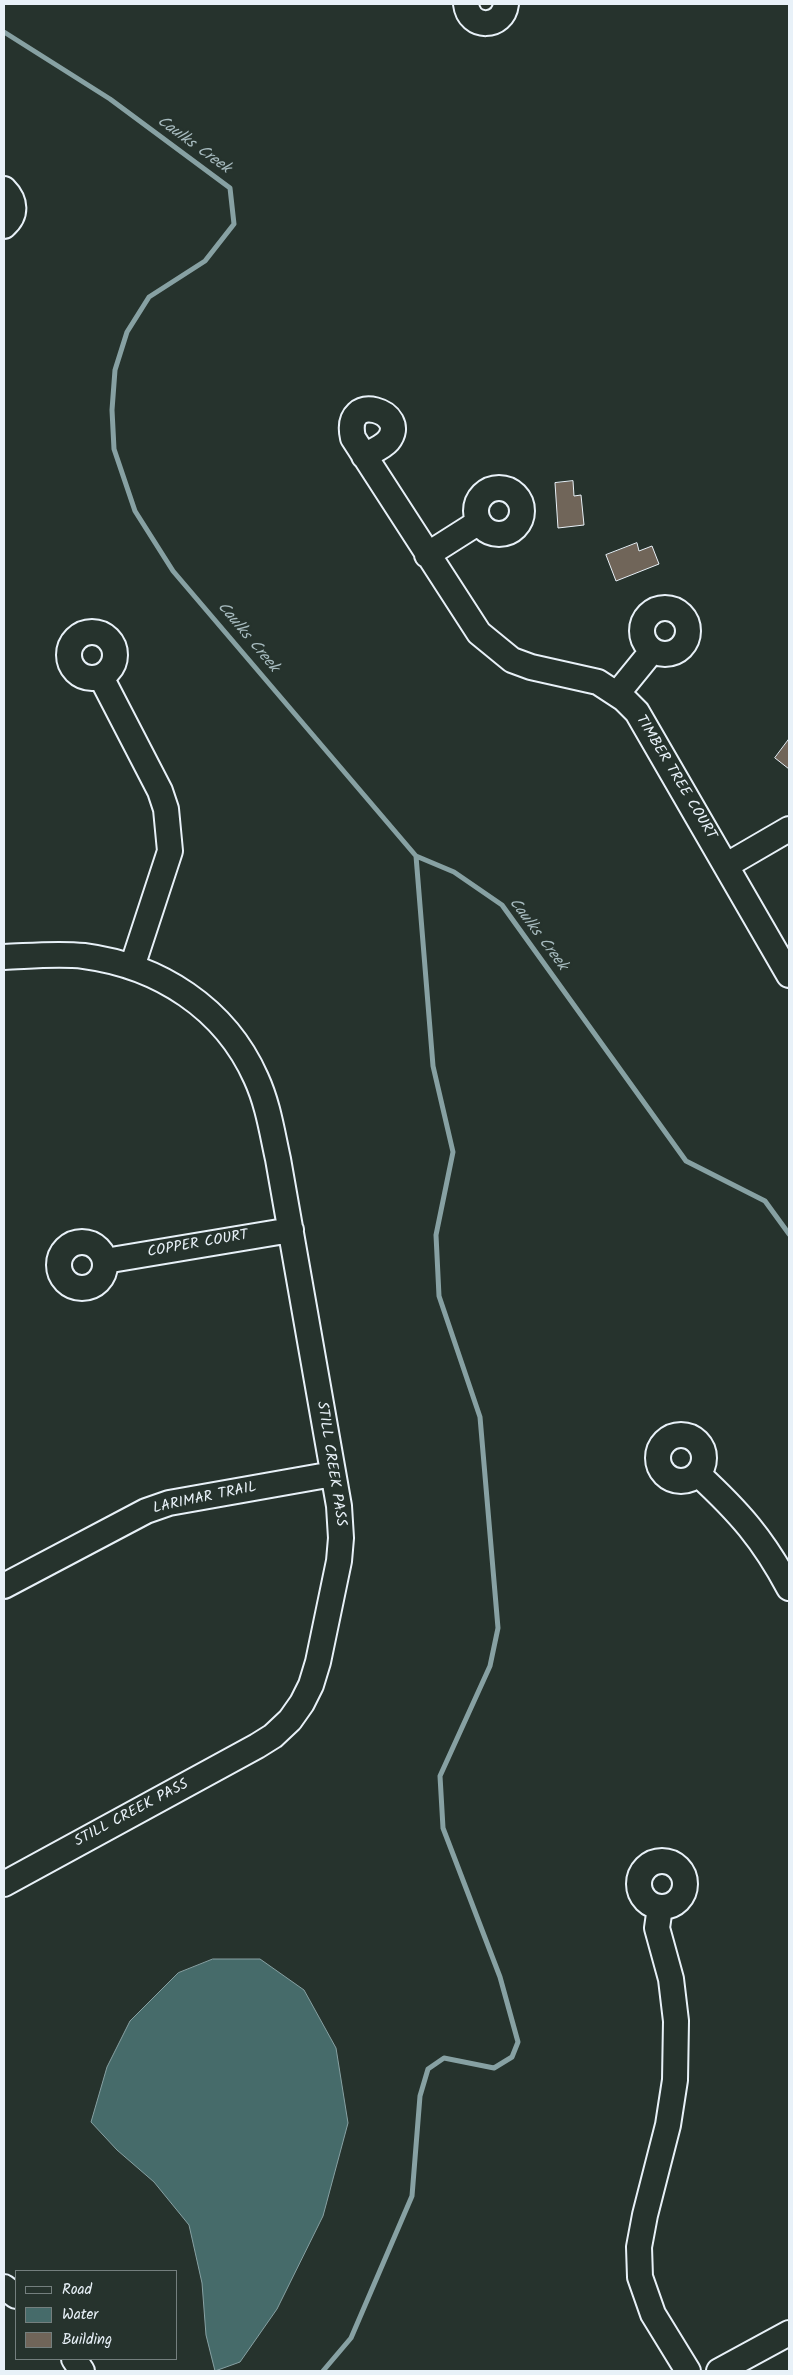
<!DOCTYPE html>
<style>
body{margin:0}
#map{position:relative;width:793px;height:2375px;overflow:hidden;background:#26332d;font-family:Kalam,sans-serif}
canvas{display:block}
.frame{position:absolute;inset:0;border:5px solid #e8f1f8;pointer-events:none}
.legend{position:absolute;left:15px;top:2270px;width:162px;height:90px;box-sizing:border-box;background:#26332d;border:1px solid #747f7e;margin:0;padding:6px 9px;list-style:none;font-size:15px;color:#e8f1f8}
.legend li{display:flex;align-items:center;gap:10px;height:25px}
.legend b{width:25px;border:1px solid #747f7e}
</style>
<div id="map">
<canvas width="793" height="2375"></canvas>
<div class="frame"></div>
<ul class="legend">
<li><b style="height:6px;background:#26332d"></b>Road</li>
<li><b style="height:14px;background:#466b6a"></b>Water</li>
<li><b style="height:14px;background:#706559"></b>Building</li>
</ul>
</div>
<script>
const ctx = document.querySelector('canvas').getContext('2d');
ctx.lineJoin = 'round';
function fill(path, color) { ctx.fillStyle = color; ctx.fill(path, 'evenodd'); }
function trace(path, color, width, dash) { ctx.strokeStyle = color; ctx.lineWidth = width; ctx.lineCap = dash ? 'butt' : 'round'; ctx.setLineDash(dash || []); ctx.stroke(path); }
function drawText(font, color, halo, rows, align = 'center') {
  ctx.font = font + ' Kalam,sans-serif'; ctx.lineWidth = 4.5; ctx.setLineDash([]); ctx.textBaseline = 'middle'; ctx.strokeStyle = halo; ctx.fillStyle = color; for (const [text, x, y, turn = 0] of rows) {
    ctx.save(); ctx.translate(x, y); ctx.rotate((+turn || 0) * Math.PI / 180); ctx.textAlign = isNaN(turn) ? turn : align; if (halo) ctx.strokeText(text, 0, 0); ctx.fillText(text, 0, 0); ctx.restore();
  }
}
const water = new Path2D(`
 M213,1959H260L304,1990L336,2048L348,2123L323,2216L277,2309L240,2362L215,2371L206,2335L202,2283L189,2225L154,2182L117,2150L91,2122L107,2067L130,2021L178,1973Z`);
fill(water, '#466b6a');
trace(water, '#87a1a3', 1);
trace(new Path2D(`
 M4,32L110,99L230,188L234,224L205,261L149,297L127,332L115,370L112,410L114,449L135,511L173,571L416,856L454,872L502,905L686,1161L765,1201L789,1234
 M323,2371L351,2338L412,2196L420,2096L428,2069L444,2058L494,2068L512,2057L518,2042L500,1977L443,1828L440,1776L490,1666L498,1628L480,1417L439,1296L436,1235L453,1152L433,1066L416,856`), '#87a1a3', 5);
const building = new Path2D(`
 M573,481L574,496L581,495L584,525L558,528L555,483Z
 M637,543L639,551L652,546L659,564L616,581L606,555Z
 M789,739V769L775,758Z`);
fill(building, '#706559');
trace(building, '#e8f1f8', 1);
const minor = new Path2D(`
 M466,4C469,30 503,29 506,4
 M4,189C16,201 17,215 4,226
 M364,456C371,452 383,447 388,441C412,412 342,389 353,438L479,633L512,660L531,667L598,682L624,699L637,712L789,975
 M476 511a23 23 0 1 1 46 0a23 23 0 1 1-46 0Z
 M427,555L479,522
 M642 631a23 23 0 1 1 46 0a23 23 0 1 1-46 0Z
 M69 655a23 23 0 1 1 46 0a23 23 0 1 1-46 0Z
 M101,677L160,791L166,809L170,851L132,967
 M617,694L652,651
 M727,865L789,829
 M4,957C30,956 58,953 84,956C159,966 225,1008 256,1078C268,1104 272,1132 278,1159L339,1506L341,1538L339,1561L318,1662L311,1685L302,1703L290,1720L273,1736L257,1746L4,1884
 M59 1265a23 23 0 1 1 46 0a23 23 0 1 1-46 0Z
 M105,1261L291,1230
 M658 1458a23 23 0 1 1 46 0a23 23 0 1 1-46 0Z
 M699,1475C739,1512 763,1539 789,1588
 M4,1586L146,1511L169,1503L333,1474
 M639 1884a23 23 0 1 1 46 0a23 23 0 1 1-46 0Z
 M660,1907L657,1928L671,1979L676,2021L675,2080L668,2125L645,2215L639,2247L640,2277L653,2314L688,2371
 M4,2287L16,2296
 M74,2359L82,2371
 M719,2371L789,2333`);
trace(minor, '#e8f1f8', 28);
trace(minor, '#26332d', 24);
drawText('15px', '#e8f1f8', '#26332d', [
 ["TIMBER TREE COURT",675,778,59],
 ["COPPER COURT",198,1245,-10],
 ["STILL CREEK PASS",330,1464,81],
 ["LARIMAR TRAIL",205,1499,-12],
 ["STILL CREEK PASS",132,1814,-28]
]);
drawText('italic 16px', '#a7bbbf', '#26332d', [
 ["Caulks Creek",193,146,36],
 ["Caulks Creek",247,638,50],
 ["Caulks Creek",537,935,53]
]);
</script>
